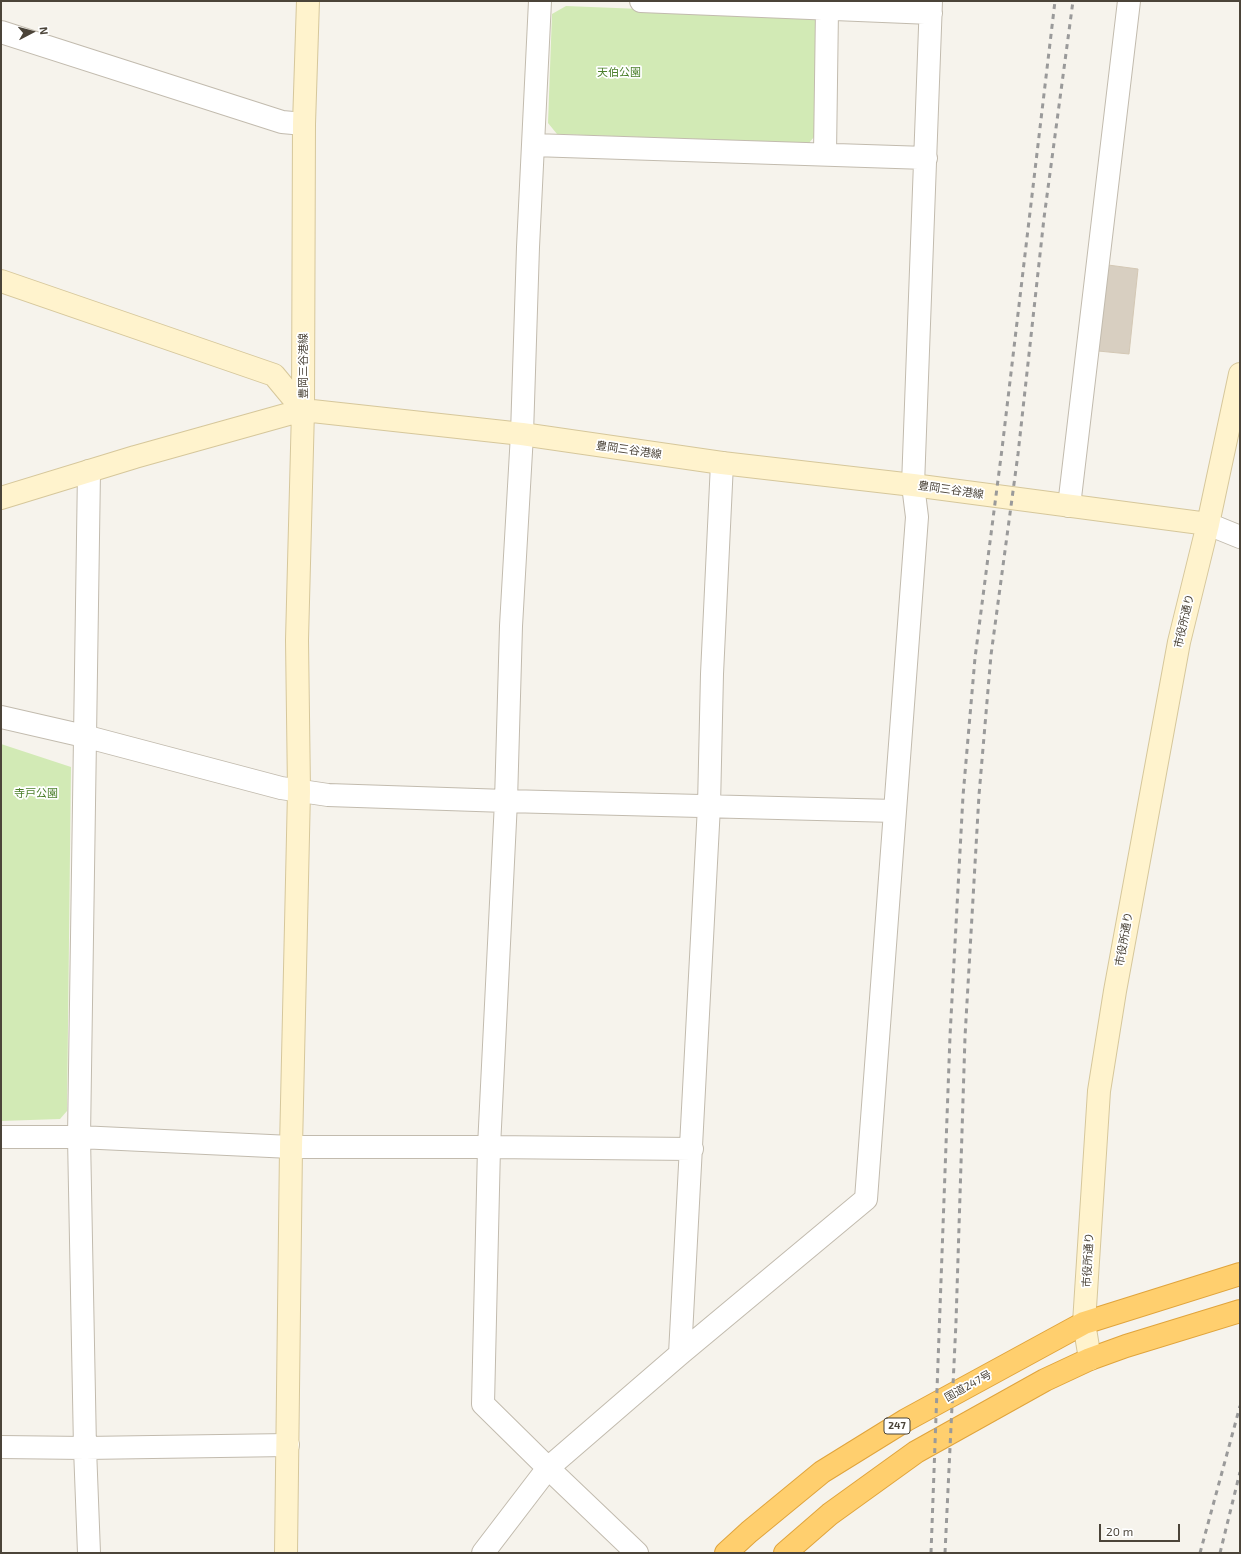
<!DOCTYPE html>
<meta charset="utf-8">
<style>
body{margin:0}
#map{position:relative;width:1241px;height:1554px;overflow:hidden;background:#f6f3ec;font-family:"Exo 2",sans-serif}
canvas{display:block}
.frame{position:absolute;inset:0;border:2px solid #4b4439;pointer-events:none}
.north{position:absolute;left:12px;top:12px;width:40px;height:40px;-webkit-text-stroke:3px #fff;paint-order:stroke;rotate:84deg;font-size:11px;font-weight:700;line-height:16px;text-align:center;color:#4b4439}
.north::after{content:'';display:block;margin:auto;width:14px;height:18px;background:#4b4439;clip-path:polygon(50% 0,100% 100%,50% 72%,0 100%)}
.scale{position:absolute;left:1099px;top:1524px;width:81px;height:18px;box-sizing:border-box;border:2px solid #4b4439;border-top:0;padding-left:5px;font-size:12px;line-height:14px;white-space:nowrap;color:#4b4439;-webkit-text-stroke:3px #fff;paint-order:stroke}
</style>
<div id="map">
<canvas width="1241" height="1554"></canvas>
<div class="frame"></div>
<div class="north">N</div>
<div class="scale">20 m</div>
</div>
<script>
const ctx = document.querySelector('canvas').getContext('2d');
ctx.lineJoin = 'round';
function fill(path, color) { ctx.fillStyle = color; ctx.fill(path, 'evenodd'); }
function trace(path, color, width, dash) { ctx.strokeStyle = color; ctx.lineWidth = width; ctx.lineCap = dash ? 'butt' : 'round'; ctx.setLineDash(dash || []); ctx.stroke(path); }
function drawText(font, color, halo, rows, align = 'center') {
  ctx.font = font + ' "Exo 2","Noto Sans JP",sans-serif'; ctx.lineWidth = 3.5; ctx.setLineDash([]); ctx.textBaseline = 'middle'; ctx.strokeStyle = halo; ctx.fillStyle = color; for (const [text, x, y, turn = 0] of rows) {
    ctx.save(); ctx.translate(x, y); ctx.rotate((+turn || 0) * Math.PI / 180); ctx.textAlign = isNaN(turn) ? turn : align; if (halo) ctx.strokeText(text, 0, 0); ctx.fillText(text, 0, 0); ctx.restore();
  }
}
fill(new Path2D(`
 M566,6L815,16L823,27L819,131L809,143L557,134L548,123L552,14Z
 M1,744L71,767L67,1111L60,1119L1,1121Z`), '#d2eab5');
const building = new Path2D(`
 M1108,265L1138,269L1129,354L1098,351Z`);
fill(building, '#d8cfc1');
trace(building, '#d3c7b4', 1);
const street = new Path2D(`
 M540,1L528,247L522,434L511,626L506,801L489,1147L483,1404L548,1468L637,1553
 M641,1L931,13
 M1,32L282,122L304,124
 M533,145L926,158
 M825,154L827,9
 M89,471L79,1137L85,1448L89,1553
 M1069,506L1129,1
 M1208,524L1240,537
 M1,717L84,736L281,788L328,795L506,801L895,811
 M1,1137H79L291,1147H489L692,1149
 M680,1354L709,806L712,674L722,463
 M1,1447L85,1448L288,1445
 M483,1553L548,1468L680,1354L866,1199L917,517L913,485L931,1`);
const secondary = new Path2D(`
 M1,281L274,375L303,410
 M1,498L135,457L303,410L522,434L722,463L913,485L1208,524
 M1090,1359L1084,1323L1099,1091L1115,991L1179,642L1208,524L1240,374
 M286,1553L291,1147L299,791L297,640L303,410L304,124L308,1`);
const highway = new Path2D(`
 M726,1553L749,1532L822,1472L906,1420L1084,1323L1240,1274
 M785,1553L830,1514L916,1452L1045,1380L1090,1359L1126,1346L1240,1311`);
trace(street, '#c2bbae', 24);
trace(secondary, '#d6c79b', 24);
trace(highway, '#e0a43c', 24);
trace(street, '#fff', 22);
trace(secondary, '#fff3cd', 22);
trace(highway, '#ffcf6e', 22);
trace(new Path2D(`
 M931,1553L950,1036L963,796L975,658L1002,449L1055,1
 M945,1553L956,1322L965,1037L979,795L991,655L1018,454L1044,218L1073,1
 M1200,1553L1240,1406
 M1220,1553L1240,1472`), '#9a9a9a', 3, [5, 5]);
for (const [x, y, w] of [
 [897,1426,26]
]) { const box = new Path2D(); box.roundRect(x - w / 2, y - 8, w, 16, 3); ctx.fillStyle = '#fff'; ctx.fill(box); trace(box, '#4b4439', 1); }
drawText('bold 10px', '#4b4439', null, [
 ["247",897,1426]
]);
drawText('11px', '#4a7f2a', '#fff', [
 ["天伯公園",619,72],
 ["寺戸公園",36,793]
]);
drawText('11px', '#4b4439', '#fff', [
 ["豊岡三谷港線",303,366,-90],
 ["豊岡三谷港線",629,450,8],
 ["豊岡三谷港線",951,490,8],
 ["市役所通り",1184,621,-77],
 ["市役所通り",1124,939,-80],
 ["市役所通り",1088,1260,-87],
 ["国道247号",968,1386,-29]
]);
</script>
